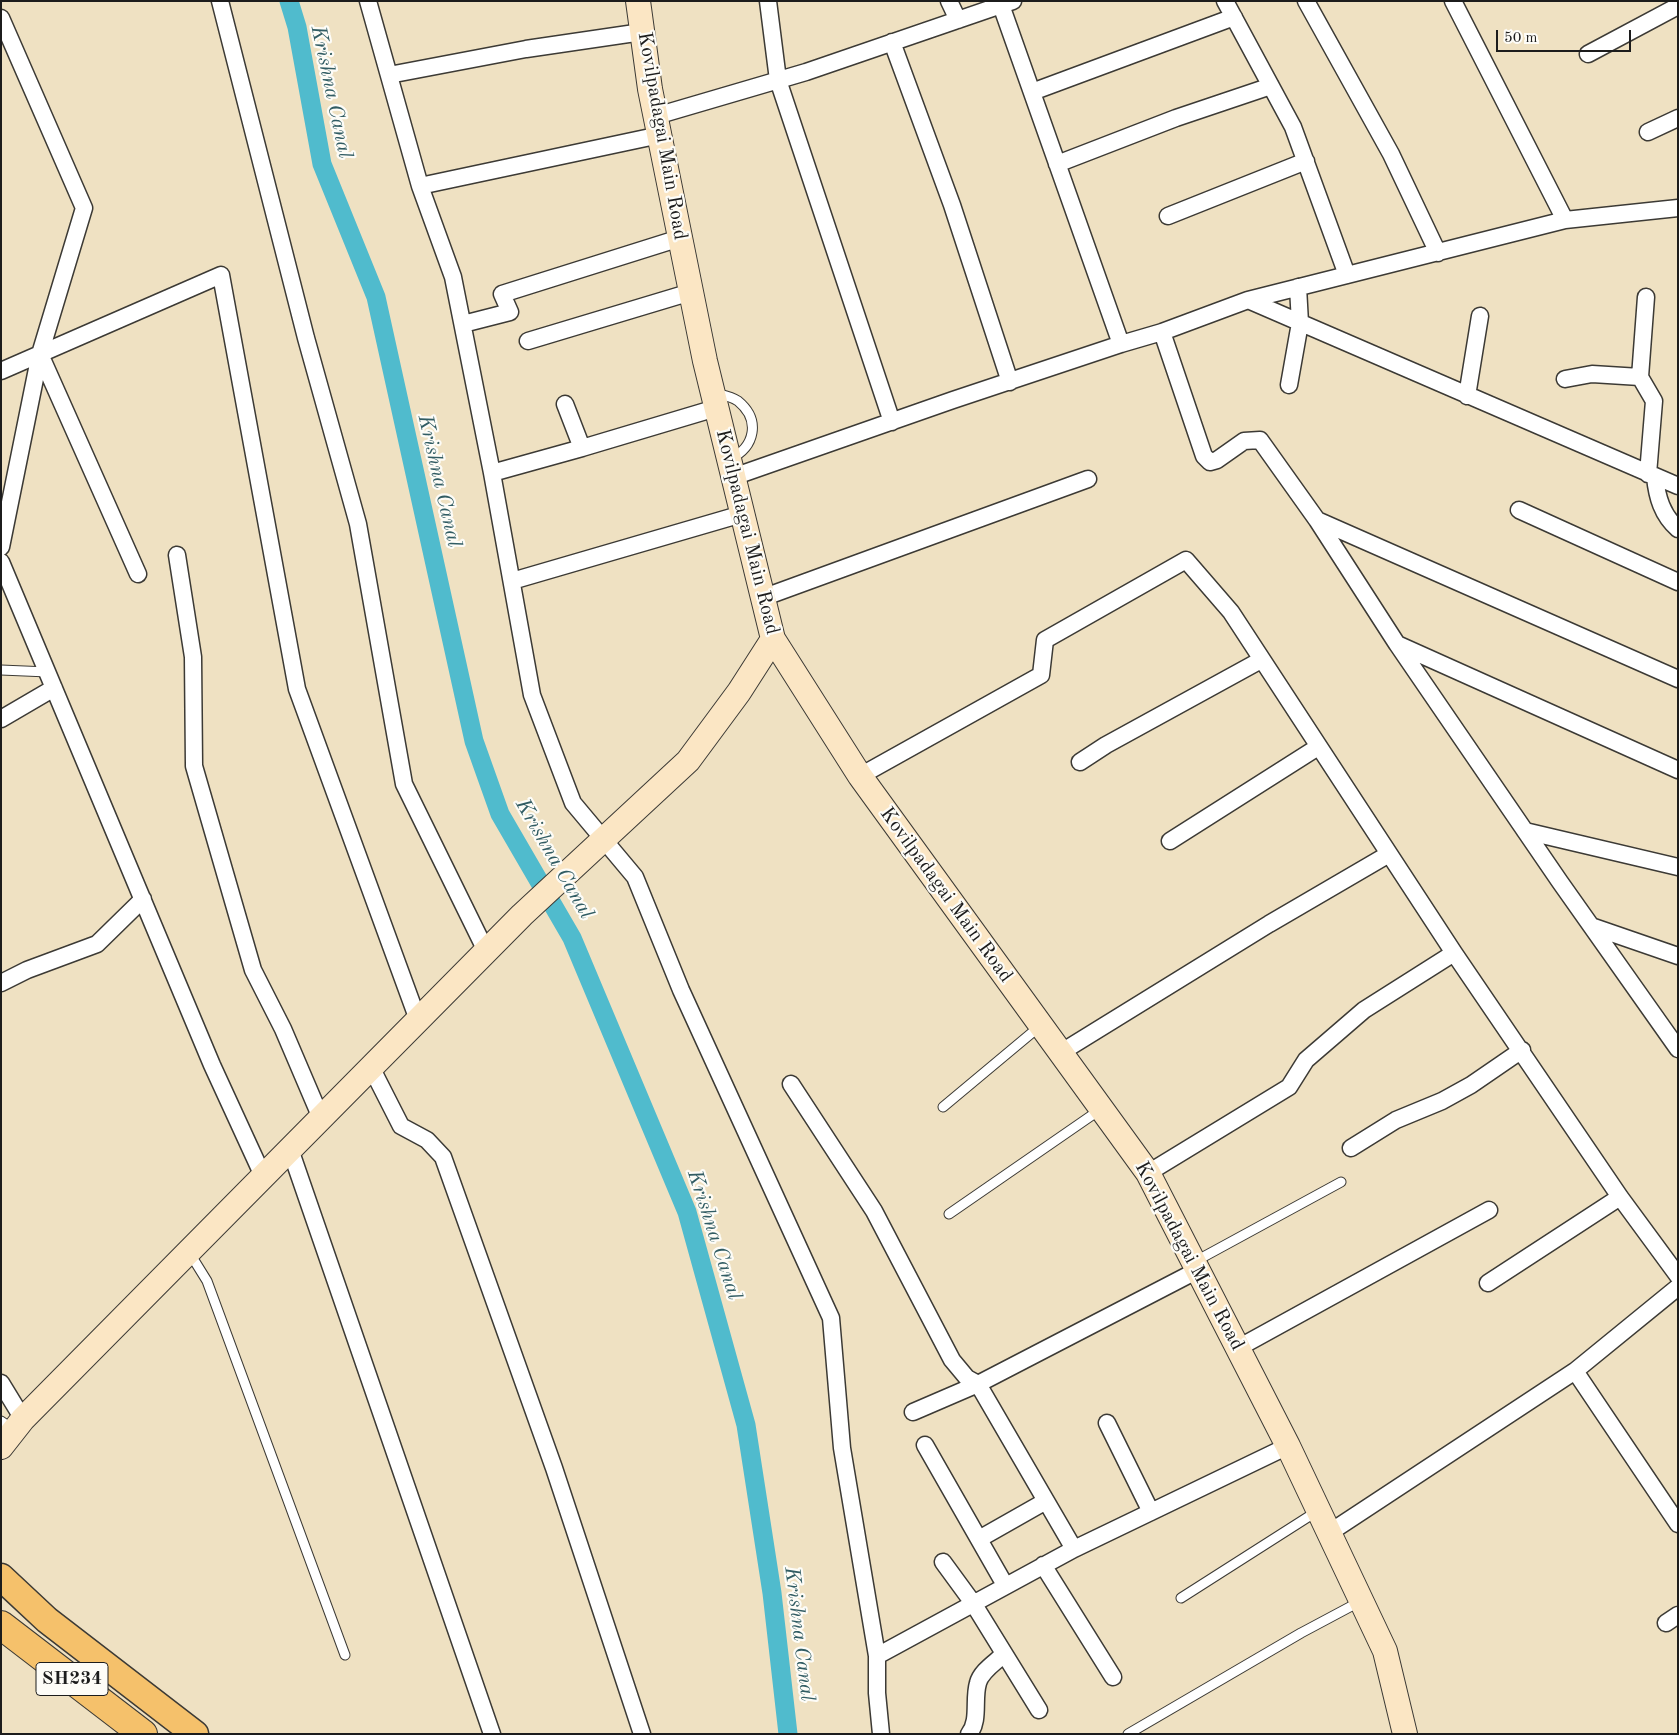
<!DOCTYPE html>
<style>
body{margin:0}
#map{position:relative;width:1679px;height:1735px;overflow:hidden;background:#efe1c2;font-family:"Old Standard TT",serif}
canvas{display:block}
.frame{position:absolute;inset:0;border:2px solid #1c1c1c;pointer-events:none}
.scale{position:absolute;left:1496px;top:30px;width:135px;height:22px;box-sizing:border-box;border:2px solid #1c1c1c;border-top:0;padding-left:6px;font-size:15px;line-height:18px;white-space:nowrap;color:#1c1c1c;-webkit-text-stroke:4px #fdfcf7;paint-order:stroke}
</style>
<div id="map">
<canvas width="1679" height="1735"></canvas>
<div class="frame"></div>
<div class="scale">50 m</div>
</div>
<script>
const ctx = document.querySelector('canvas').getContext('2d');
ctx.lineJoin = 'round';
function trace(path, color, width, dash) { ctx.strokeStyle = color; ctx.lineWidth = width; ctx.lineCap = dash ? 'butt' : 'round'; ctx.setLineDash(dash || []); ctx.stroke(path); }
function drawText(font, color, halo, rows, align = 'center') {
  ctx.font = font + ' "Old Standard TT",serif'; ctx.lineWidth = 4.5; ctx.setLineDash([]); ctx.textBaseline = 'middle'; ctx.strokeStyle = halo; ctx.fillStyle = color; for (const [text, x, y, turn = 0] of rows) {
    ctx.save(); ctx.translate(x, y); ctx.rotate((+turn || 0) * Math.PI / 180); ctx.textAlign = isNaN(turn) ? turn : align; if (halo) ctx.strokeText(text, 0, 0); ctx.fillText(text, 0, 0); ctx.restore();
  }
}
trace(new Path2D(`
 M289,1L297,27L322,164L376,297L474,741L500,814L572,938L687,1212L746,1425L772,1593L788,1734`), '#50bbcd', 19);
const lane = new Path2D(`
 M715,393C723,395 731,396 738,401C761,420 755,447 730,459
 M1,670L48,672
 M943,1107L1040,1026
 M949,1214L1101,1109
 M189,1252L207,1281L345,1655
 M1194,1262L1341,1182
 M1,1421L14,1430
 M1181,1598L1319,1510
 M1128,1734L1301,1633L1361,1601`);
const street = new Path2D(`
 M220,1L306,338L358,524L404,784L486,951
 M368,1L420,186L453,277L492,473L532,695L573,803L635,877L681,990L831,1318L842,1448L877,1656V1693L881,1734
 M768,1L778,80L892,422
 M949,1L958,20
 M1225,1L1293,127L1347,275
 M1306,1L1391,154L1438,253
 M1453,1L1565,220
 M1001,5L1121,344
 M1,18L84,208L40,354L1,547
 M892,42L952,205L1010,382
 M1588,54L1678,6
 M389,75L526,49L642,32
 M1032,92L1234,17
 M656,116L806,72L1013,1
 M1648,132L1678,118
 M1057,164L1176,118L1271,86
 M420,186L660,135
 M1168,216L1306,161
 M1646,297L1640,377L1654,401L1648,474
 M1248,300L1678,486
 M463,324L510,312L502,294L680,238
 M1162,332L1204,456L1210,462L1217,460L1244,441L1260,440L1317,520L1397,644L1678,770
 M528,341L691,292
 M40,354L138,574
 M1,371L221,275L297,689L418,1020
 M1565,379L1592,374L1640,377
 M1289,385L1300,323L1298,287
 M1467,396L1480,316
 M565,404L582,448L716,408
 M492,473L582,448
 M733,477L953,400L1121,344L1162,332L1248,300L1565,220L1678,208
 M1655,477C1657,497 1662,515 1678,529
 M1519,510L1678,582
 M1317,520L1678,679
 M177,555L193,657L194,766L253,970L283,1029L321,1118
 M1,562L212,1065L263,1176
 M512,581L742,514
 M762,598L1088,479
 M1397,644L1560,882L1678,1049
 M1,719L54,688
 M1080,762L1106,745L1261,660
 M860,776L1041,675L1045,640L1186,560L1231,612L1454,953L1620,1197L1678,1276
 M1525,831L1678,867
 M1170,841L1318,747
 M1591,926L1678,956
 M1,983L27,970L97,944L143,899
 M1060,1053L1269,924L1389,854
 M371,1067L401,1126L427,1140L443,1157L554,1468L642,1734
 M791,1084L874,1211L952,1360L967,1378L978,1384L1074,1549
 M1351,1148L1396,1120L1442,1101L1471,1085L1522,1050
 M290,1149L492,1734
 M1148,1173L1289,1087L1306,1060L1364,1010L1454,953
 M1488,1283L1620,1197
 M1238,1348L1489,1210
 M1575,1371L1678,1524
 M1,1383L23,1419
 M913,1412L978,1384L1198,1270
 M1107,1423L1151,1512
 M925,1445L1005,1585
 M1329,1533L1575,1371L1678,1287
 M979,1539L1046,1501
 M943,1562L973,1603L1039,1710
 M1043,1565L1113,1677
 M1666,1623L1678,1615
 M877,1656L1074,1549L1288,1446
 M969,1734C980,1720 973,1700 978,1683C981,1671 996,1662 1004,1654`);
const secondary = new Path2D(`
 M638,1L650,89L705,361L773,639L860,776L1148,1173L1288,1446L1385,1651L1405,1734
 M1,1447L23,1419L522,915L688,761L739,692L773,639`);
const primary = new Path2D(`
 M1,1577L47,1620L195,1734`);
const highway = new Path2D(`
 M1,1625L143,1734`);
trace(lane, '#3c3a35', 11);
trace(street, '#3c3a35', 19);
trace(secondary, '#3c3a35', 26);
trace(primary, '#3c3a35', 29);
trace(highway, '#3c3a35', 30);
trace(lane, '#fff', 9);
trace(street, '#fff', 16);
trace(secondary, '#fbe6c4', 24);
trace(primary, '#f5c16b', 26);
trace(highway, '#f5c16b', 28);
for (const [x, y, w] of [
 [72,1679,72]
]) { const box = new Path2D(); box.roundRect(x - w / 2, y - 16.5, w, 33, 4); ctx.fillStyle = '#fdfcf7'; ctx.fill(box); trace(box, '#1c1c1c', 1); }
drawText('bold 19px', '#1c1c1c', null, [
 ["SH234",72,1679]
]);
drawText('20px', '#1c1c1c', '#fdfcf7', [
 ["Kovilpadagai Main Road",662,136,80],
 ["Kovilpadagai Main Road",747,532,76],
 ["Kovilpadagai Main Road",946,895,54],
 ["Kovilpadagai Main Road",1189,1256,62]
]);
drawText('italic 21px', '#315c63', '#fdfcf7', [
 ["Krishna Canal",331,92,78],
 ["Krishna Canal",439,481,77],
 ["Krishna Canal",554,859,60],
 ["Krishna Canal",714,1235,72],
 ["Krishna Canal",799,1634,83]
]);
</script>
